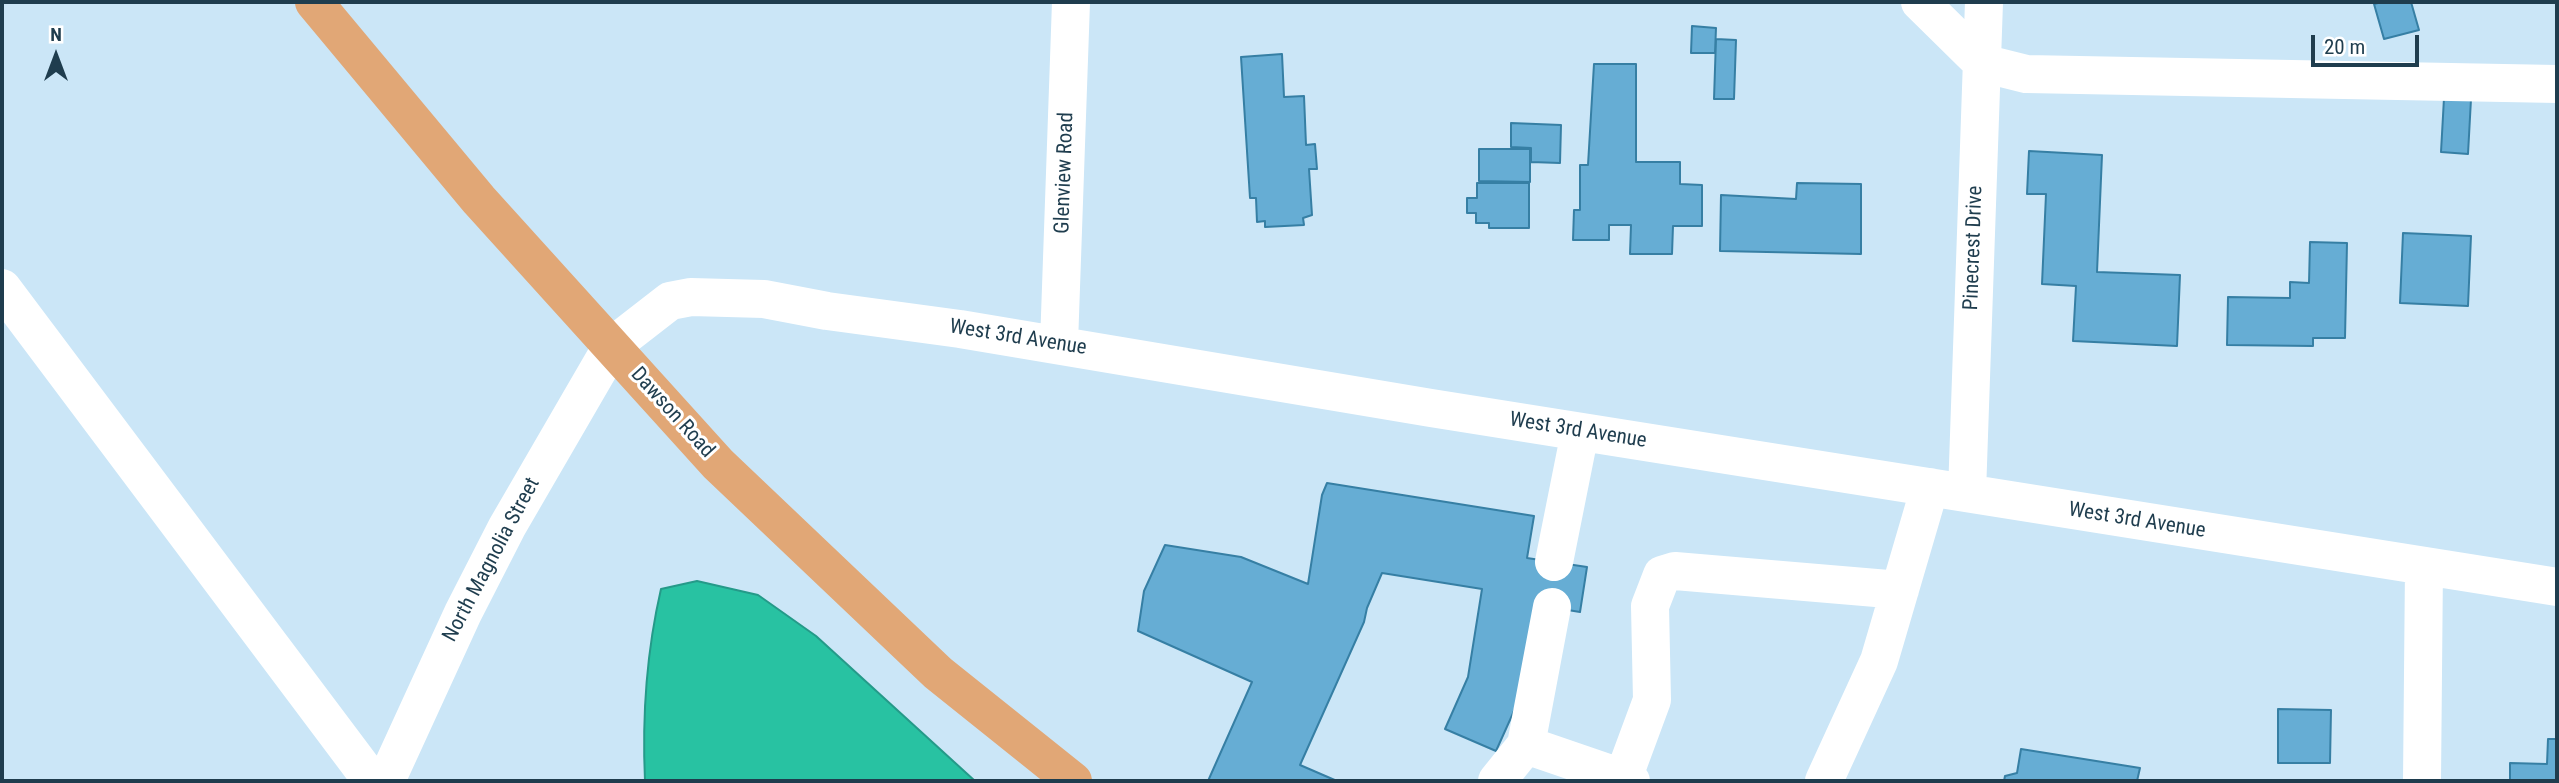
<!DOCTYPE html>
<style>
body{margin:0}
#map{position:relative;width:2559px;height:783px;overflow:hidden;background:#cbe6f7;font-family:"Roboto Condensed",sans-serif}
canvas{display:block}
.frame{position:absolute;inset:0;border:4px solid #1f3d4e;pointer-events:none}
.north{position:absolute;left:21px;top:21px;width:70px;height:70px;-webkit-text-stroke:5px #fff;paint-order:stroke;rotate:0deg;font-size:19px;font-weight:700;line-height:28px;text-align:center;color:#1f3d4e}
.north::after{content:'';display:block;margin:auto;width:24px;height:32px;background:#1f3d4e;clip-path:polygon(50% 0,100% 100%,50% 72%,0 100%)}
.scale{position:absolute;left:2311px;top:35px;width:108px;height:32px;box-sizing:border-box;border:4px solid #1f3d4e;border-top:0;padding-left:9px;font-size:21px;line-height:24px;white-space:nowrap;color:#1f3d4e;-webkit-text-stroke:5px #fff;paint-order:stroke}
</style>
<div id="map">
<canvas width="2559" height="783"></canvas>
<div class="frame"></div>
<div class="north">N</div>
<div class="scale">20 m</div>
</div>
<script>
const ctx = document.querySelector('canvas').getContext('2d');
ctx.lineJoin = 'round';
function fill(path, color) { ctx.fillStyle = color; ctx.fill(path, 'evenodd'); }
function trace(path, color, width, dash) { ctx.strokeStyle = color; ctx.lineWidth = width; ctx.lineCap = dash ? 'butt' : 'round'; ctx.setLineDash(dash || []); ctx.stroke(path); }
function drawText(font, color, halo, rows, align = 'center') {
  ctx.font = font + ' "Roboto Condensed",sans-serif'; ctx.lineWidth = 6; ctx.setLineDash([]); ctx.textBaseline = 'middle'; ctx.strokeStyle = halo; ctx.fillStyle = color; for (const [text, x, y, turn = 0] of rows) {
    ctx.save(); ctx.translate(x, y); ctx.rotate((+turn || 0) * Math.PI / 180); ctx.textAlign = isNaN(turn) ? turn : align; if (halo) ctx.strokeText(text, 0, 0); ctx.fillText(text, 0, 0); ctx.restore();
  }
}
const water = new Path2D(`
 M697,581L758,595L816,636L975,781H645C642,715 646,654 661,589Z`);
fill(water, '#28c2a2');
trace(water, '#259a89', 2);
const building = new Path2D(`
 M2382,2H2411L2419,30L2384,39L2374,4Z
 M1692,26L1716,28L1715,53H1691Z
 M1716,39L1736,40L1734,99H1714Z
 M1282,54L1284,97L1304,96L1306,145L1315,144L1317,169H1309L1312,215L1303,218L1304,225L1265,227V221L1257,222L1256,198H1250L1241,57Z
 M1594,64H1636V162H1680V184L1702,185V226H1673L1672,254H1630L1631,225H1609V240H1573L1574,210H1580V165H1588Z
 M2444,98L2471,99L2468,154L2441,152Z
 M1511,123L1561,125L1560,163L1531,162V148L1511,147Z
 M1479,149H1530V182L1479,181Z
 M2029,151L2102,155L2097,272L2180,275L2177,346L2073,341L2076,286L2042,284L2046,194H2027Z
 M1477,183H1529V228H1489V223H1476V213H1467V198H1477Z
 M1797,183L1861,184V254L1720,251L1721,195L1796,199Z
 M2403,233L2471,236L2468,306L2400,303Z
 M2310,242L2347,243L2345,338H2313V346L2227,345L2228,297L2290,298V282L2309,283Z
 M1327,483L1534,516L1527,558L1587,567L1580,612L1537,605L1523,691L1496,751L1445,729L1468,677L1482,589L1382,573L1367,608L1364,622L1300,765L1337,781H1208L1252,682L1138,631L1144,591L1165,545L1241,557L1308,584L1322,495Z
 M2278,709L2331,710L2330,763H2278Z
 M2548,739H2557V781H2510V763L2547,764Z
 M2021,749L2140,768L2137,781H2004L2005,776L2017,773Z`);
fill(building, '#66add4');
trace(building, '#367fa4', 2);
trace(new Path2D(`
 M1920,2L1982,63L2026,74L2557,84
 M2,288L372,781
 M1059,344L1071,2
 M1967,493L1984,2
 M1554,562L1580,432
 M1526,745L1552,607
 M386,781L463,613L507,527L612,346L670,301L691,297L764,299L827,311L960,329L1431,408L2557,587
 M1497,781L1526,745L1631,781
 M1622,781L1652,700L1650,606L1662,575L1675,571L1900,590
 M1824,781L1879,661L1930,487
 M2422,781L2424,566`), '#fff', 38);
trace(new Path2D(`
 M314,2L479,200L718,464L938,673L1073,781`), '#e1a776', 38);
drawText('21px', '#1f3d4e', '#fff', [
 ["Glenview Road",1065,173,-88],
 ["Pinecrest Drive",1974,248,-88],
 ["West 3rd Avenue",1018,338,9],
 ["Dawson Road",672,413,48],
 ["West 3rd Avenue",1578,431,9],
 ["West 3rd Avenue",2137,521,9],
 ["North Magnolia Street",492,560,-62]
]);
</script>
